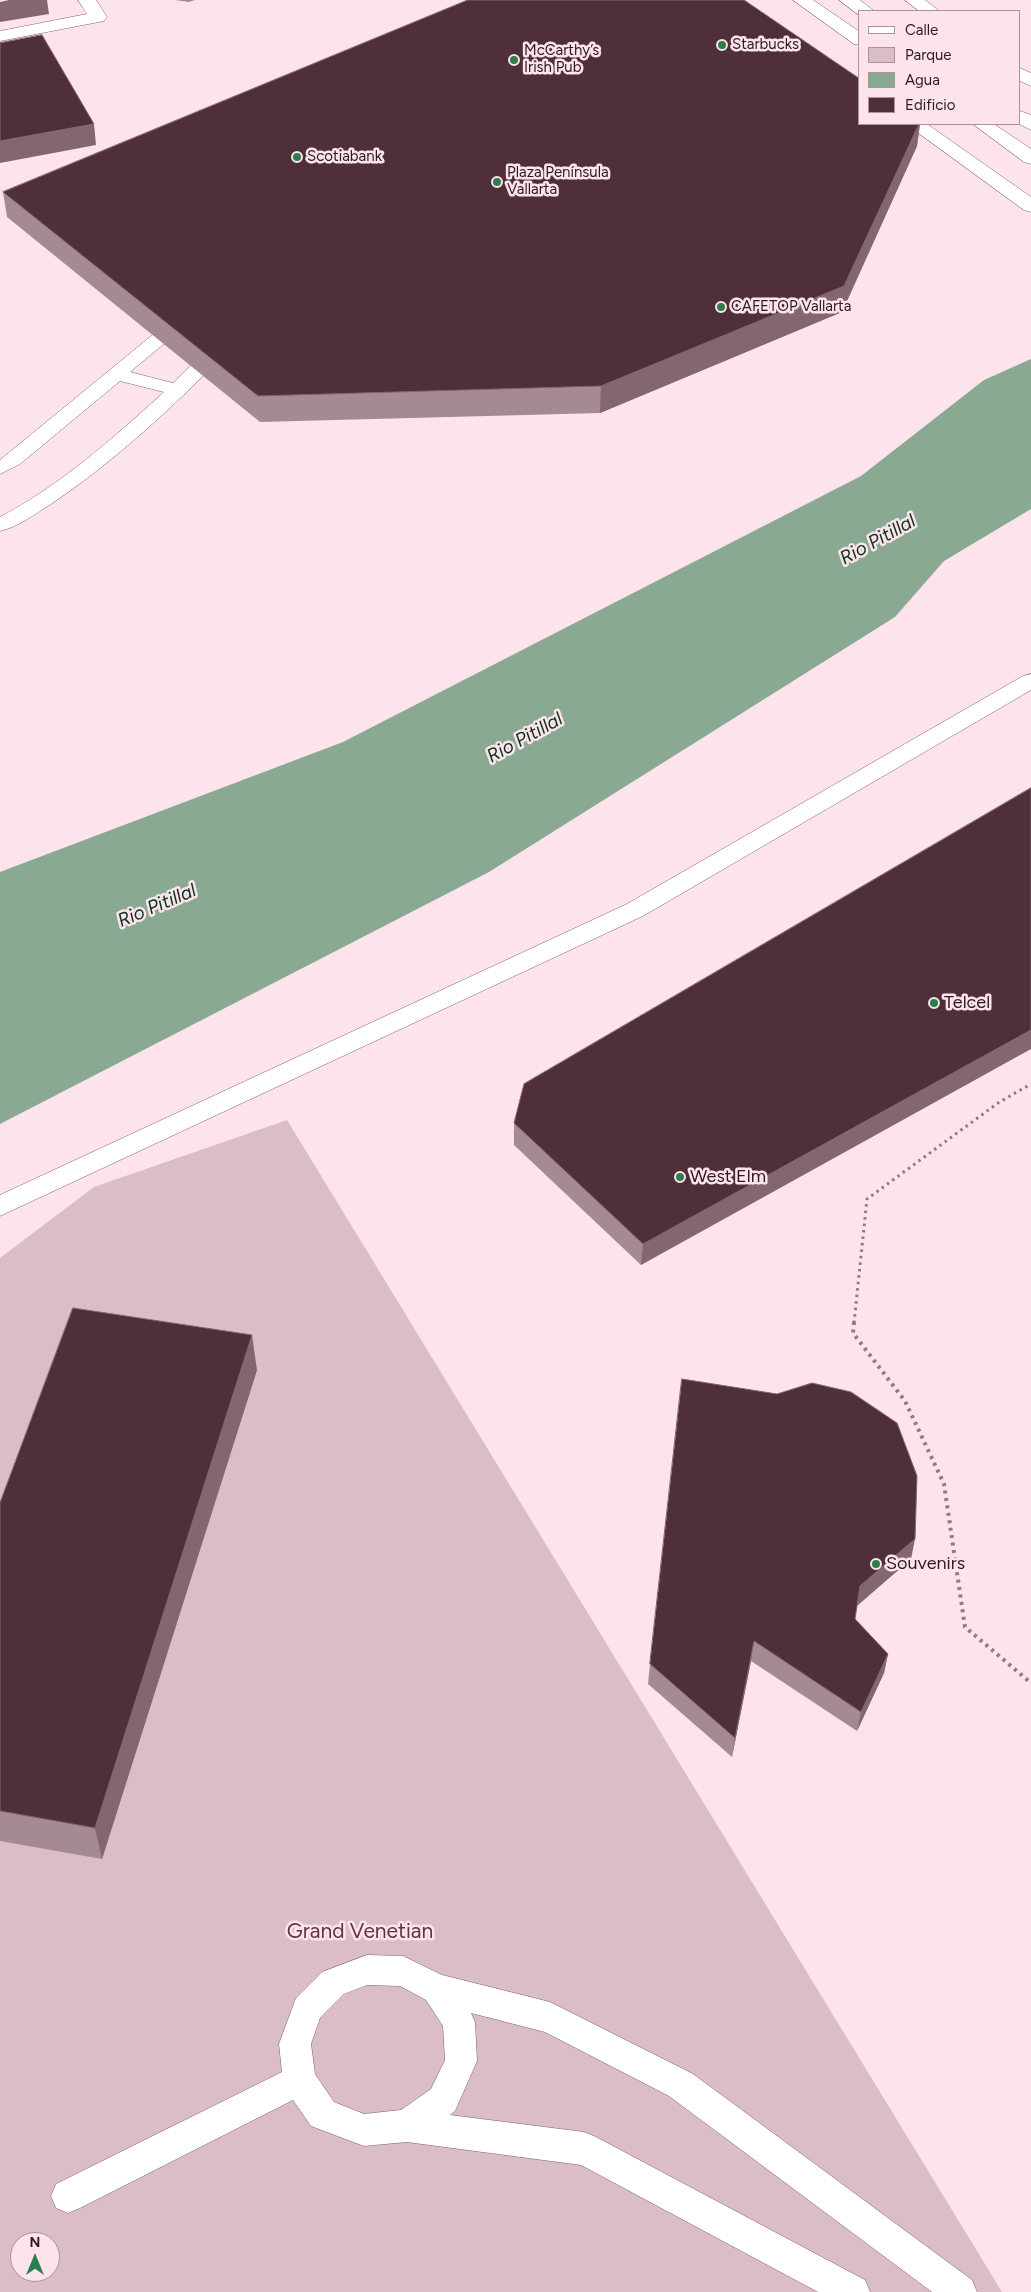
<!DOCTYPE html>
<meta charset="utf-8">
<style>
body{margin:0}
#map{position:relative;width:1031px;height:2292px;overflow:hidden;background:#fde3eb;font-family:Figtree,sans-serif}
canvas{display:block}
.legend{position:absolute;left:858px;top:10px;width:162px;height:115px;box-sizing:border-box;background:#fde3eb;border:1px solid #a9939a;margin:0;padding:6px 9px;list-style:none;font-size:15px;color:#2b1c21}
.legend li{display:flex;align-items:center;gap:10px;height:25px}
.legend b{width:25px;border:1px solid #a9939a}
.north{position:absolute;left:10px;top:2232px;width:50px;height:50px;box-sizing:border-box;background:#fde3eb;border:1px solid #a9939a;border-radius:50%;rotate:0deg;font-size:14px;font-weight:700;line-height:20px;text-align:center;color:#2b1c21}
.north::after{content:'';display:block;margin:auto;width:18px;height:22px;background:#2e7d4e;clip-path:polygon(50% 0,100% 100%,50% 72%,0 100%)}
</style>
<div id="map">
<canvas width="1031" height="2292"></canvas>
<ul class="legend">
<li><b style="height:6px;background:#fff"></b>Calle</li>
<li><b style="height:14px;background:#dabdc5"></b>Parque</li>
<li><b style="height:14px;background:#89a992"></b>Agua</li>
<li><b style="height:14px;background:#4f303a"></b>Edificio</li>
</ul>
<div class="north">N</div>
</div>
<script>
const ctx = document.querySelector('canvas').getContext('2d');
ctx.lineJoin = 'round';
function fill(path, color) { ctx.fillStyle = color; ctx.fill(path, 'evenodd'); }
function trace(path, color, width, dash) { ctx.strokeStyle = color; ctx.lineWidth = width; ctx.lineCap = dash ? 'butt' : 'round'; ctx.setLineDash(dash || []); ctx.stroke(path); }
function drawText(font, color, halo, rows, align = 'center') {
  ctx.font = font + ' Figtree,sans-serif'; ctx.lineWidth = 5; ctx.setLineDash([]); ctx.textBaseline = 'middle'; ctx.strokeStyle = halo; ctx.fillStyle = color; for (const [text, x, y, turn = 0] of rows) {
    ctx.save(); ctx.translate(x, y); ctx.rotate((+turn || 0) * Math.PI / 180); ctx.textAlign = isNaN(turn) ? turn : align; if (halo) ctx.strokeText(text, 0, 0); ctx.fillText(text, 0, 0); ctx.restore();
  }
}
fill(new Path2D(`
 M287,1120L1002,2292H0V1258L94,1187ZM20,2242H50V2272H20Z`), '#dabdc5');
fill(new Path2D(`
 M1031,359V509L944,561L895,617L489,872L0,1124V872L343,742L861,476L984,380Z`), '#89a992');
const lane = new Path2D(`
 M184,313L190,314L193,318L190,322L130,372L173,383L214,343L221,341L228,343L230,347L228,351C174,406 115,461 51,504C35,514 18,527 0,531V517C61,485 113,438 164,392L120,381L20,464L0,474V460L178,314Z
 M1031,674V690L643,916L0,1216V1195L627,904L1023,676Z
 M367,1955L403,1956L442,1975L550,2002L693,2074L972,2280L977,2292H932L669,2096L545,2032L471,2013L475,2022L477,2061L455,2111L450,2115L584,2132L596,2137L865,2280L870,2292H818L581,2165L407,2142L364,2146L311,2126L293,2100L80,2208L68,2213L56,2208L51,2196L56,2184L282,2072L279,2044L296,1998L322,1972ZM367,1985L400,1986L426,2000L443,2026L445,2060L431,2089L401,2110L364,2114L334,2102L315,2074L311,2044L320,2018L344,1994Z`);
const street = new Path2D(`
 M78,0H96L107,17L104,21L0,41V31L87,14Z`);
const secondary = new Path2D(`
 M905,0H925L939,11H919Z
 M1020,68L1031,73V86L1020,81Z
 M906,124H927L1031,197V212L1024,210Z`);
const highway = new Path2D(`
 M793,0H813L860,32V45L854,44Z
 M839,0H860L874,11H860L859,15Z
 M1020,111L1031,115V130L1019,124Z
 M973,124H994L1031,149V164L1024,162Z`);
trace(lane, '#85606c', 1);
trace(street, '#85606c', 1);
trace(secondary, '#85606c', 1);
trace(highway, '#85606c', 1);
trace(new Path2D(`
 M854,1323L867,1199L998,1103L1031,1084`), '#8f7b81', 3, [2.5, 4]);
trace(new Path2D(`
 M854,1322L853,1333L905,1401L944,1484L965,1627L1031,1683`), '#8f7b81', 4, [3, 4.5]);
fill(lane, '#fff');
fill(street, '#fff');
fill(secondary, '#fff');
fill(highway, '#fff');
fill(new Path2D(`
 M175,0H195L189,2Z
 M860,124H920L917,146L842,312L600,413L260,422L7,217L3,192Z
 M1031,788L641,1265L514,1145V1123Z
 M257,1370L102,1859L0,1841V1503Z
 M911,1559L857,1605L855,1619L888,1654L884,1673L857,1731L751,1661L732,1757L648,1684L650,1664Z`), '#a68a92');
fill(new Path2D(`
 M9,0H47L49,14L0,22V2Z
 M94,124L96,145L0,163V141Z
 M919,124H920L917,146L842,312L600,413L601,386Z
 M1031,1030V1049L641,1265L643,1244Z
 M252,1335L257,1370L102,1859L95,1828Z
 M915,1539L911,1559L857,1606L860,1586Z
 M754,1641L751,1661L732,1757L735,1738Z
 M888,1654L884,1673L857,1731L861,1712Z`), '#83666f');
const building = new Path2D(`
 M468,0H744L860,79V124H919L844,286L601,386L258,396L3,192Z
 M42,35L94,124L0,141V43Z
 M1031,788V1030L643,1244L514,1123L524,1084Z
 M73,1308L252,1335L95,1828L0,1811V1503Z
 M682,1379L777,1394L812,1383L851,1392L897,1423L917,1476L915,1539L860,1586L855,1619L888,1654L861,1712L754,1641L735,1738L650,1664Z`);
fill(building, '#4f303a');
trace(building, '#83666f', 1);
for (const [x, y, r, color] of [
 [722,45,5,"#2e7d4e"],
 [514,60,5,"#2e7d4e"],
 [297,157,5,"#2e7d4e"],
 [497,182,5,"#2e7d4e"],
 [721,307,5,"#2e7d4e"],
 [934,1003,5,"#2e7d4e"],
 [680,1177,5,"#2e7d4e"],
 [876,1564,5,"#2e7d4e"]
]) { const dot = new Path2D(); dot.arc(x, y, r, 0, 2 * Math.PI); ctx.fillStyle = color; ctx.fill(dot); trace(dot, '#fde3eb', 2); }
drawText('15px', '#2b1c21', '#fde3eb', [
 ["Starbucks",732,45],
 ["McCarthy’s",524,51],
 ["Irish Pub",524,68],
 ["Scotiabank",307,157],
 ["Plaza Península",507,173],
 ["Vallarta",507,190],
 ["CAFETOP Vallarta",731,307]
], 'left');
drawText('18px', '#2b1c21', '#fde3eb', [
 ["Telcel",944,1003],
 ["West Elm",690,1177],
 ["Souvenirs",886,1564]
], 'left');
drawText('italic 19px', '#08321a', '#fde3eb', [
 ["Rio Pitillal",878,540,-29],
 ["Rio Pitillal",525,738,-29],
 ["Rio Pitillal",157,906,-23]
]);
drawText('21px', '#653144', '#fde3eb', [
 ["Grand Venetian",360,1932]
]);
</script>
